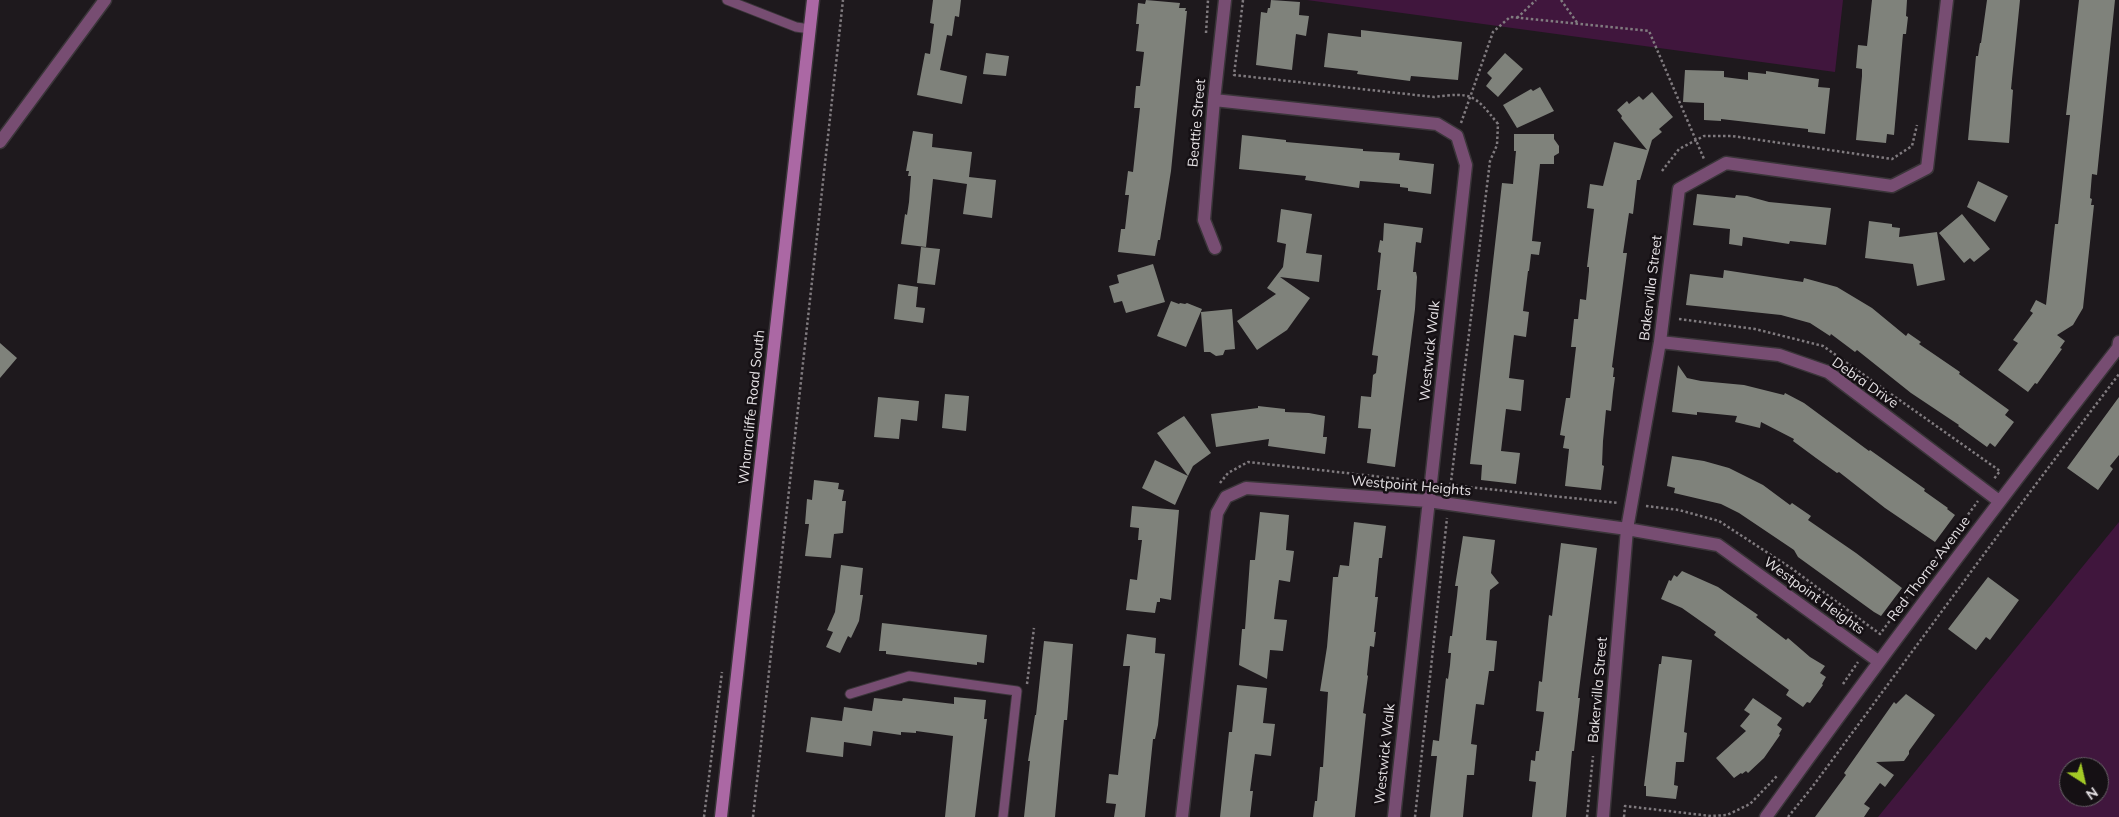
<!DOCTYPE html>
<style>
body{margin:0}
#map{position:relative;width:2119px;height:817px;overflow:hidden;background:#1e191d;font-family:Mulish,sans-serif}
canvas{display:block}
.north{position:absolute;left:2059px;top:757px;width:50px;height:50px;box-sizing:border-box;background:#151014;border:1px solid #686367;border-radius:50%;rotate:145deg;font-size:14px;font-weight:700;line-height:20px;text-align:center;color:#e4e0e3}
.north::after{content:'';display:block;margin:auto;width:18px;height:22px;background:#a3c926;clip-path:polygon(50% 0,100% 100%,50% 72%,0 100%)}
</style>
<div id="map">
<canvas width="2119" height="817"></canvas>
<div class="north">N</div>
</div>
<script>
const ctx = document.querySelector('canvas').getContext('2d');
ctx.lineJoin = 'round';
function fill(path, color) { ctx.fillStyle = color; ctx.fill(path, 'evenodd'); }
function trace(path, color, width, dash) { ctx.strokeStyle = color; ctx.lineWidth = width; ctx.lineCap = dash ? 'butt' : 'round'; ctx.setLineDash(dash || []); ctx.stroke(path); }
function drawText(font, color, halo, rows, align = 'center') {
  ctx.font = font + ' Mulish,sans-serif'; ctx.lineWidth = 5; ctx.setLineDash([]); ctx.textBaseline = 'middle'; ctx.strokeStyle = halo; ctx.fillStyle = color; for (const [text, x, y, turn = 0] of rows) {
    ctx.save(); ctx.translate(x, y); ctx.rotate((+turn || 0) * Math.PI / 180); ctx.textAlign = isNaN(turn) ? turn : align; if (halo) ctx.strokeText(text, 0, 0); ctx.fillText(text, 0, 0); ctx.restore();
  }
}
fill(new Path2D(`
 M1307,0H1843L1835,72Z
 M2119,522V817H1878ZM2069,767H2099V797H2069Z`), '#40163d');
fill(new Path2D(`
 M933,0H961L959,17L955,16L952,36L947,35L940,70L967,76L962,104L917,95L925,53L930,54L934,24L930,23Z
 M1146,0L1180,3L1179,8H1186L1185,11H1187L1171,171L1160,240H1158L1155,256L1118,252L1121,229H1125L1129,195H1125L1128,171L1133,172L1140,108H1134L1136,86H1140L1144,52L1136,51L1139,24H1136L1138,3L1145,4Z
 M1271,0L1300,2L1299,15L1309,16L1306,36L1296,34L1292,70L1256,65L1261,12L1267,13L1268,8H1270Z
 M1872,0H1907L1906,16L1908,17L1906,34H1903L1894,135L1887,134L1886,143L1856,140L1862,76V69L1856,68L1858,45L1867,46Z
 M1987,0H2020L2011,89L2013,90L2009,143L1968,140L1976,56H1978L1980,43H1981Z
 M2079,0H2115L2097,175L2092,174L2090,198L2092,199L2091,205H2094L2083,308L2073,325L2057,335L2065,341L2060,348L2062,349L2037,384L2035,383L2028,392L1998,370L2018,343L2013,340L2033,313L2030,311L2036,300L2046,305L2055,224H2058L2070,115H2066Z
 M1361,30L1462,42L1458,80L1411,76L1410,81L1357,74L1358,71L1324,67L1328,33L1361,37Z
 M986,53L1009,56L1006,76L983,74Z
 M1505,53L1523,69L1498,97L1486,86L1492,78L1487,73Z
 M1685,70L1724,71V77L1748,80V72L1766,74V71L1819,79L1818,87L1830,88L1825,134L1808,132V129L1721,119V121L1704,120V103L1683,102Z
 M1540,87L1554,111L1517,128L1503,105L1531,89L1533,91Z
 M1652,92L1673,117L1659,129L1662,132L1652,140L1640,180H1637L1633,214L1629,213L1623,253H1627L1612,367L1614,368L1613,377H1615L1613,392L1611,411L1606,410L1603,441L1602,465L1604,466L1601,490L1565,486L1569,449L1563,448L1565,436L1560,435L1566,398H1570L1576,347H1571L1574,319H1578L1580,299L1586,300L1589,271V267H1587L1594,209L1587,208L1590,184L1603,186L1614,142L1647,150L1621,118L1622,116L1617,110L1627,101L1629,104L1639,96L1643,100Z
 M913,131L933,134L932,147L972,152L969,177L996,180L992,218L963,214L967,184L933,179L926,247L901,244L905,214L907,215L909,202L911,176H908L909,171H906Z
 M1514,134H1554V139L1559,146V153L1554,156V164H1540L1532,241L1541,242L1539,255L1531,254L1529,271H1528L1523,311L1529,312L1526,337L1514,335L1509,378L1524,380L1521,411L1506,409L1501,451L1520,453L1516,484L1481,480L1482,465L1470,464L1502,183L1513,184L1516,151H1514Z
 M1242,135L1286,140V142L1363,149V151L1400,153L1399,160L1434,164L1431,194L1408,191V188L1400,187V184L1360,181L1359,188L1305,180L1306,176L1239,169Z
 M1978,181L2008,196L1995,222L1967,207Z
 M1697,194L1735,198L1736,195L1747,196L1769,202L1831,208L1826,245L1790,241L1789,244L1743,237L1742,246L1729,244L1730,229L1693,225Z
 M1281,209L1312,214L1306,253L1322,255L1319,282L1280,277L1310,298L1287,330L1257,350L1237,321L1276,294L1267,288L1283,267L1286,244L1277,242Z
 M1962,214L1990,249L1974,262L1970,258L1964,263L1939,233Z
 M1869,221L1892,224V227L1900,228L1899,237L1937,232L1945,280L1917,286L1913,264L1865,258Z
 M1384,223L1423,228L1421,243L1416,242L1413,272H1416L1417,277L1415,309L1395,467L1367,463L1371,429L1358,428L1361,396L1371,397L1373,375L1376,373L1378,356L1372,355L1381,290H1377L1381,253L1378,252L1380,240L1383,241Z
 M921,247L940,249L935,285L917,283Z
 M1153,264L1165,302L1126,313L1122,301L1114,303L1109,286L1119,283L1117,275Z
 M1724,270L1803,282L1804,278L1837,287L1872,308L1906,336L1908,333L1921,342L1919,344L1960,372L1959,374L2009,410L2005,415L2014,422L1995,447L1990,443L1987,447L1958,426L1959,425L1911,393L1857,350L1855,352L1831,334L1830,336L1810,323L1781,315L1686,305L1690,274L1723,278Z
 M898,284L918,287L916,307L925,308L923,323L894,319Z
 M1171,301L1179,304L1180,303L1185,304L1187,303L1202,309L1186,347L1157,336Z
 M1232,309L1235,349L1225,350L1223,355L1216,356L1210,352H1204L1201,312Z
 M0,343L17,358L0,378Z
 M1678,365L1687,378L1701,381L1744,385L1784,395L1785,393L1804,403L1869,451L1870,450L1925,489L1924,491L1948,508L1947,509L1955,515L1935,542L1885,508L1839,472L1837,473L1816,458L1793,441L1794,439L1761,422L1760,428L1735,422L1737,416L1697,412V415L1672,412Z
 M945,394L969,396L966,431L942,428Z
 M878,397L919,401L917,421L901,419L899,439L874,437Z
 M2119,397V455L2110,466L2113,469L2098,490L2067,468Z
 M1258,406L1285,409V412L1309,413L1325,416L1323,437H1327L1325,454L1268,446L1269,439L1216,447L1211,414L1258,408Z
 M1184,416L1211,453L1193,466L1188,476L1157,433Z
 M1672,456L1704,461L1729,468L1763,485L1790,505L1792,503L1811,516L1808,520L1856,553L1902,588L1881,616L1874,612L1798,557L1794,550L1739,513L1721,504L1674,493L1675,488L1667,486Z
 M1155,460L1188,476L1175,505L1142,488Z
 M814,480L839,483L838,489L844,490L842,501H846L843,533L834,534L831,558L805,556L809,524H805L807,499L812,500Z
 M1132,506L1179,510L1171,600L1160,598V602H1157L1155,613L1126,610L1130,579L1137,580L1142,540H1138L1139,528L1130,527Z
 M1260,512L1289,515L1286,550L1294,551L1290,582L1279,580L1274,619L1287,620L1283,651L1270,650L1267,679L1239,665L1242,629H1245L1250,560H1255Z
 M1354,522L1386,526L1382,558H1379L1375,597H1378L1374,632H1376L1374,647L1370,646L1367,675L1368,676L1363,713L1366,714L1355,817H1313L1315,801H1317L1320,767H1323L1328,692L1320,691L1327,647L1333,577H1338L1340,565L1349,566Z
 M1463,536L1495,540L1491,573L1499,583L1490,590L1486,640L1497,641L1494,671H1489L1484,705L1476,704L1471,744L1477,745L1474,775H1467L1463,817H1430L1437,756H1431L1433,740L1439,741L1446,678L1448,679L1450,665L1451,653H1448L1450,636H1452L1457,596L1458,586H1455Z
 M1561,543L1597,548L1578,698H1580L1574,751H1572L1566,817H1532L1536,782L1529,781L1531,760L1535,761L1536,751H1539L1544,712L1536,711L1539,681L1542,682L1549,615L1552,616Z
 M841,565L863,568L860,595H863L859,621L851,638L848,636L840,653L826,647L833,632L827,630L835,612Z
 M1682,571L1718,587L1758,615L1756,617L1786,640L1788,638L1810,657L1825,666L1820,673L1826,677L1822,684L1823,685L1810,703L1807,702L1803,707L1786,695L1789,690L1714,635L1716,632L1682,608L1661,599L1669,580L1671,581L1674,575L1677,577Z
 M1988,577L2019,600L1990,640L1986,637L1976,650L1948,629Z
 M882,623L987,635L984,663L977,662V665L886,654V651H879Z
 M1127,634L1156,638L1155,653L1165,654L1158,725L1155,739H1153L1145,817H1114L1116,804L1106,803L1109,774L1118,775L1130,666H1123Z
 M1044,641L1073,644L1067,720H1064L1055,817H1024L1030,761H1028L1035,715H1036Z
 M1662,656L1692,660L1684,732L1687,733L1684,762H1676L1674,785L1678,786L1676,799L1646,796V786H1644L1659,664H1661Z
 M1237,685L1267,688L1263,723L1275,724L1271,756L1255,754L1250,791H1253L1250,817H1220L1229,732H1232Z
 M1906,694L1935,715L1909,751V754L1904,761L1876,762L1894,775L1885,787L1880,783L1864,804L1870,808L1864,817H1815L1846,775L1844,773L1894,702L1896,704Z
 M954,697L986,700L984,719H987L975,817H945L953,736L916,731V733L901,732V735L873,731L871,746L844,742L843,757L806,752L811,717L842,721L844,707L872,711L874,698L902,701L903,698L954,704Z
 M1753,698L1782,718L1777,725L1782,729L1779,734L1780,735L1764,758L1748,773L1746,771L1742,774L1741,773L1734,778L1716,758L1746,731L1740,726L1750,714L1744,710Z`), '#7f827b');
const service = new Path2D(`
 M727,0L796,27L810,29
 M850,694L909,676L1017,691L1003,817`);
const minor = new Path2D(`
 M1214,100L1437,124L1457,136L1466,165L1394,817
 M1215,248L1204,220L1214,100L1225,0
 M1660,342L1779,355L1828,372L1999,501
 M1182,817L1217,513L1226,497L1246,488L1428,501L1627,529L1718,545L1878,661
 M1603,817L1627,529L1660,342L1679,189L1726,163L1892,186L1927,168L1947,0
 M1766,817C1880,658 1998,502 2118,348L2119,342`);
const tertiary = new Path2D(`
 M0,142L105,0`);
const secondary = new Path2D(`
 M721,817L813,0`);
trace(service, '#3a3539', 11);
trace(minor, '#3a3539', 15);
trace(tertiary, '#3a3539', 15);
trace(secondary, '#3a3539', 15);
trace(new Path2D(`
 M1243,0L1234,75L1434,97C1472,92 1474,94 1498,124L1497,145L1490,161L1484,210L1450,490
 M1561,0L1578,24
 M1517,18L1536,0
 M1206,33L1208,0
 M1461,123L1493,32L1510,17L1649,31L1704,159
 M1662,171L1679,149L1704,136H1732L1892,159L1912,146L1917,125
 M1679,319L1755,329L1823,346L2000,471L1993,480
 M1220,483L1228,473L1248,462L1418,481
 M1450,485L1618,503
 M1646,506L1679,510L1719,521L1791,568L1880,634L1978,501
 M1027,684L1034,628
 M1843,684L1858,662
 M704,817L722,672
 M753,817L843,0
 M1415,817L1447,518
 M1587,817L1593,756
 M1624,817L1625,806L1711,816L1727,815L1750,804L1777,776
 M1788,817L1813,786L2021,504L2119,374`), '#807b7f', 2.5, [2.5, 2.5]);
trace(service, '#774d72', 9);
trace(minor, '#774d72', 12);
trace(tertiary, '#774d72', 12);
trace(secondary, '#ab68a4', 12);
drawText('14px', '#e4e0e3', '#151014', [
 ["Beattie Street",1197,123,-85],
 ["Bakervilla Street",1651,288,-83],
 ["Westwick Walk",1430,351,-84],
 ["Debra Drive",1865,383,35],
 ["Wharncliffe Road South",752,407,-84],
 ["Westpoint Heights",1411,486,5],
 ["Red Thorne Avenue",1929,569,-53],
 ["Westpoint Heights",1814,596,36],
 ["Bakervilla Street",1598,690,-85],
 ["Westwick Walk",1385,754,-84]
]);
</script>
